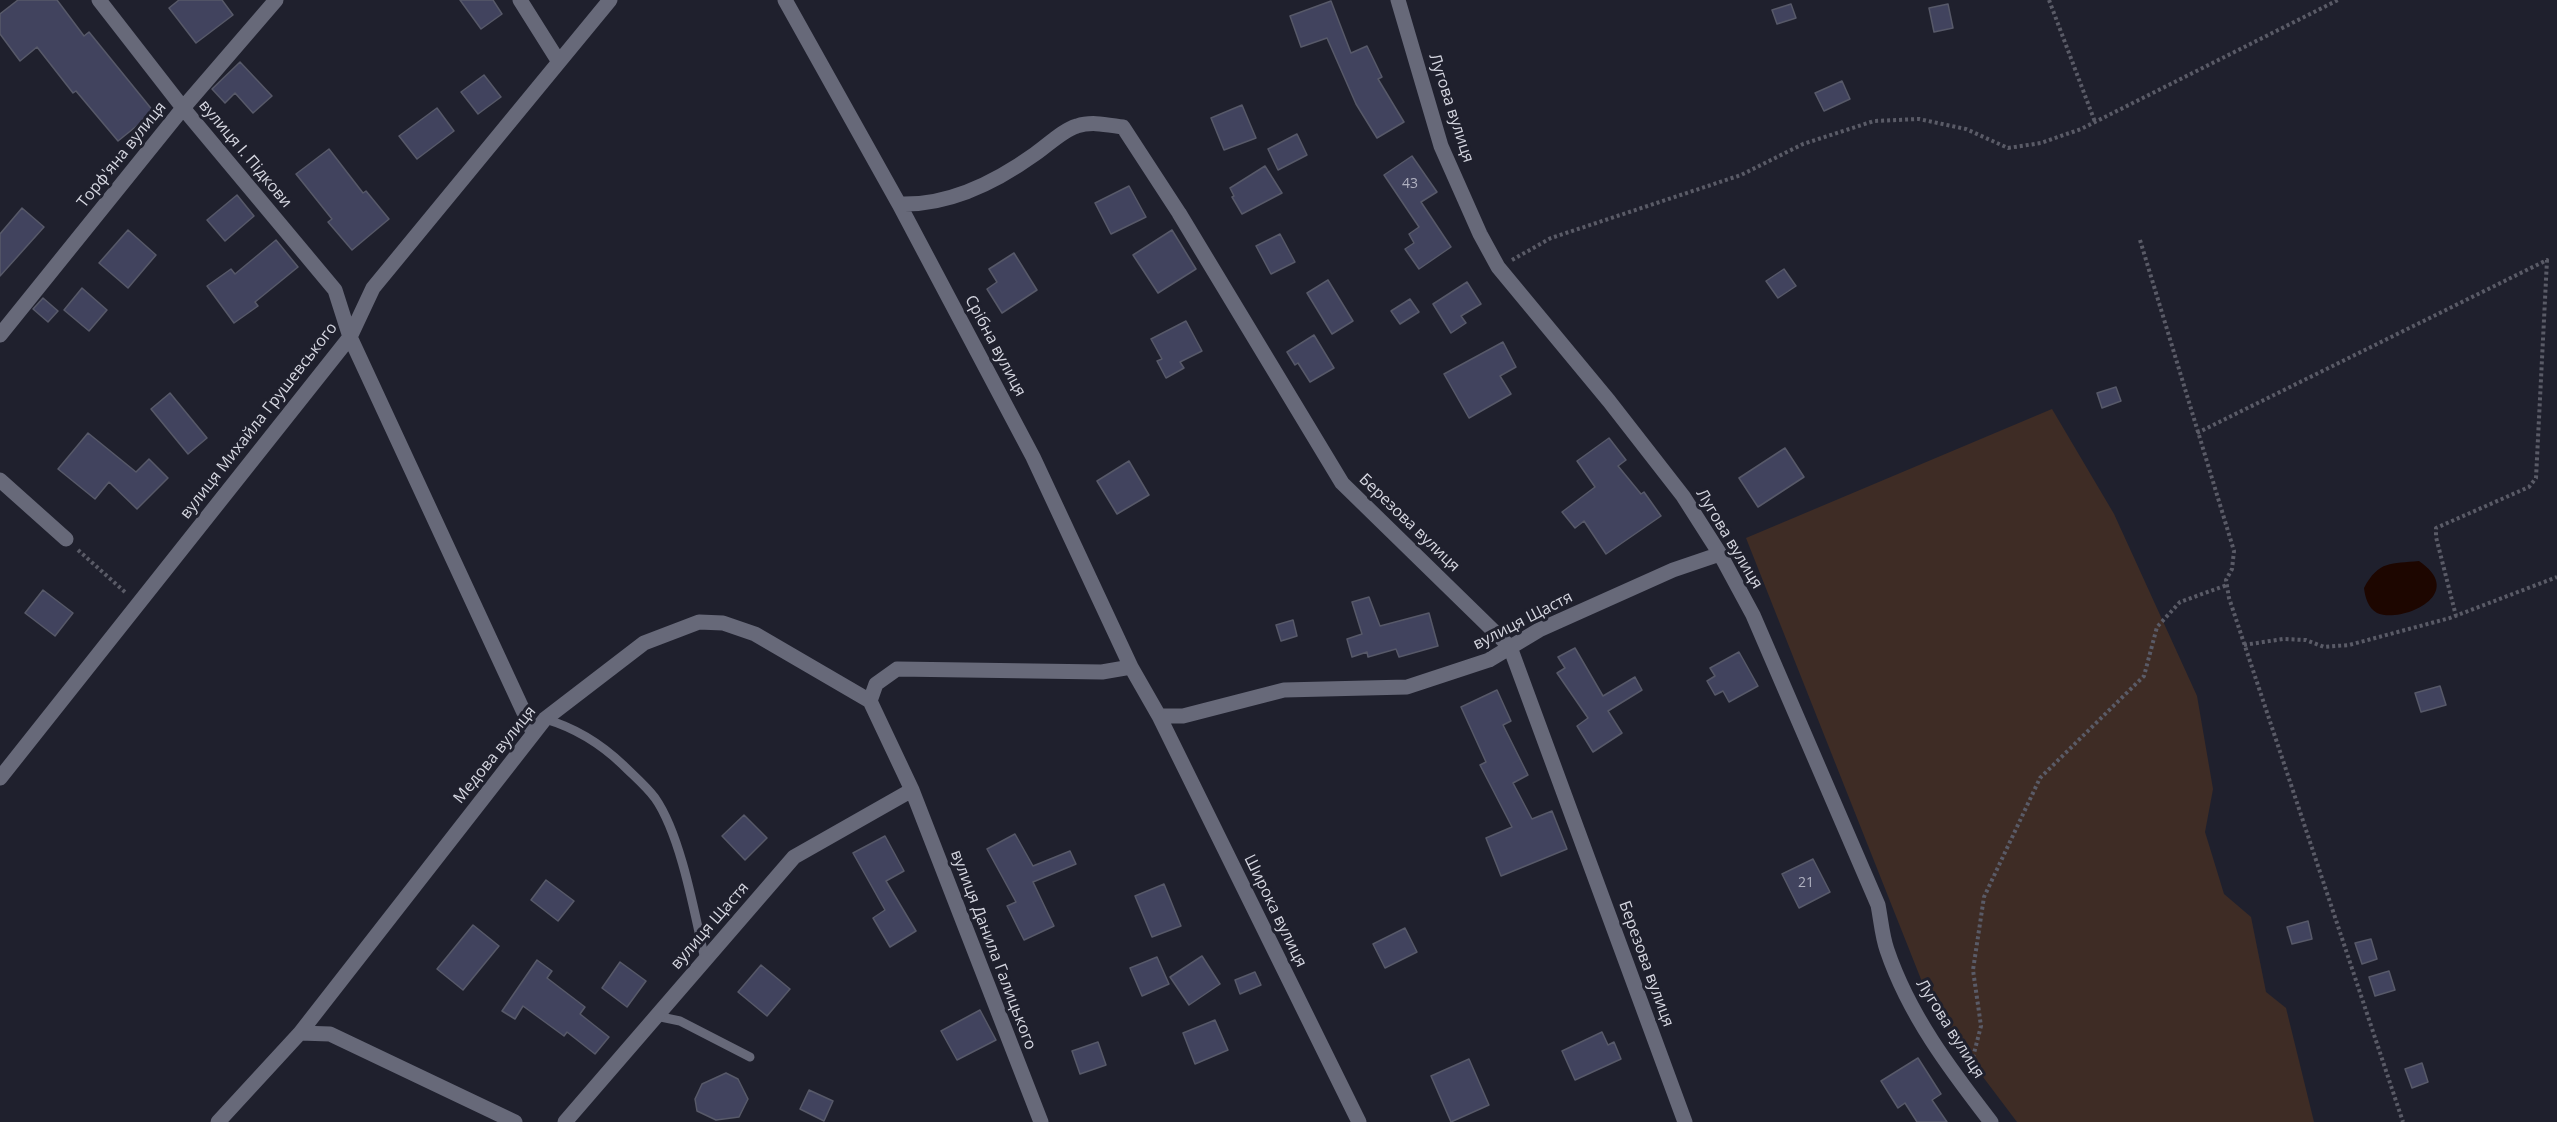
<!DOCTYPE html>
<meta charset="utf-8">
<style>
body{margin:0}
canvas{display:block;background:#1f202d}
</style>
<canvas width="2557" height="1122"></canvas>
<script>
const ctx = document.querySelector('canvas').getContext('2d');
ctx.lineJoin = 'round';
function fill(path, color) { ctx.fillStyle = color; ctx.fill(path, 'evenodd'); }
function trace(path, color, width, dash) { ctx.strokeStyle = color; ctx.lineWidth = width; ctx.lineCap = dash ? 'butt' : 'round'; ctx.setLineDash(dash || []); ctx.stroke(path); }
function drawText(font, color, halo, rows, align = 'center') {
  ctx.font = font + ' "Open Sans",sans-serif'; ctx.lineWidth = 6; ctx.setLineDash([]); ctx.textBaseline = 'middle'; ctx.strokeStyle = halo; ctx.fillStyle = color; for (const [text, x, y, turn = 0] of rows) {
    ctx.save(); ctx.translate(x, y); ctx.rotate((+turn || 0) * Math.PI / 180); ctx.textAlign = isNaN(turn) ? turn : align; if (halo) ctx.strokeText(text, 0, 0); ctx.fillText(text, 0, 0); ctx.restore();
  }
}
fill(new Path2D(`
 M2052,409L2114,514L2197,696L2213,789L2205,832L2224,894L2251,917L2266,992L2286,1008L2314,1122H2017L1934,1012L1746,538Z`), '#3e2c25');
fill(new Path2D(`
 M2419,561C2469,595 2400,624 2377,613C2368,608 2365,597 2364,588C2379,560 2391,564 2419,561Z`), '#1d0600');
const building = new Path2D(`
 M18,0H57L84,36L89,32L154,112L118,141L76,91L73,93L37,47L20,61L0,34V14Z
 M179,0H222L233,15L196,43L169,8Z
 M460,0H493L502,14L481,29Z
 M1331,1L1351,53L1367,46L1382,77L1378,79L1404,122L1377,138L1356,104L1327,38L1301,47L1290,16Z
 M1791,4L1796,18L1777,24L1772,10Z
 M1948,4L1953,28L1934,32L1929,8Z
 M240,62L272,96L253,113L235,93L225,103L212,89Z
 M484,75L501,97L478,114L461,92Z
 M1842,81L1850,99L1824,111L1815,93Z
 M1242,105L1256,138L1224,150L1211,118Z
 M437,108L454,131L417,159L399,136Z
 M1297,134L1307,155L1278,170L1268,149Z
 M329,149L363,193L366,191L389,219L352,250L328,222L332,219L296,174Z
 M1412,156L1437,192L1421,202L1451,247L1419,269L1405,249L1414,243L1409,234L1419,227L1384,175Z
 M1265,166L1282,193L1242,214L1232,197L1234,196L1230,188Z
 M1129,186L1146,217L1111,234L1095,203Z
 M237,195L254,216L225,241L207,220Z
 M22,208L44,227L0,276V234Z
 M128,230L156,255L128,288L99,263Z
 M1172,230L1196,269L1158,293L1133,255Z
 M1280,234L1295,262L1271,274L1256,246Z
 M276,240L298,267L255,302L258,306L234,323L207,286L231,269L235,274Z
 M1014,253L1037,290L1002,313L987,289L997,282L989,269Z
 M1784,269L1796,286L1778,298L1766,281Z
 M1328,280L1353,321L1332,334L1307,293Z
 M1467,282L1481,304L1461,316L1466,323L1451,333L1433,304Z
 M82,288L107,310L89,331L64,310Z
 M43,298L58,311L48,322L33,309Z
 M1410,299L1419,312L1400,324L1391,311Z
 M1186,321L1202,351L1180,362L1184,368L1166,378L1157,361L1162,359L1151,339Z
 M1314,335L1334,368L1310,382L1298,363L1295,365L1287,352Z
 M1503,342L1516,367L1500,376L1511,394L1469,418L1444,374Z
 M2116,387L2121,401L2102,408L2097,393Z
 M170,393L207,438L188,454L151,409Z
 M88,433L136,472L149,459L168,478L137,509L109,482L95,499L58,469Z
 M1609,438L1626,460L1618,466L1641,494L1644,492L1661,516L1606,554L1584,521L1575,528L1562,512L1595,487L1577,461Z
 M1785,448L1804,477L1758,507L1739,478Z
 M1129,461L1149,495L1117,514L1097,481Z
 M43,590L73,613L55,636L25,613Z
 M1369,597L1380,626L1429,613L1438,646L1399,657L1396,649L1368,657L1367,652L1352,657L1347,639L1362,634L1352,602Z
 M1293,620L1297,636L1281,641L1276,625Z
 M1575,648L1603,696L1635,677L1642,690L1608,711L1622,733L1593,752L1577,726L1588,718L1557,673L1565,668L1558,657Z
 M1739,652L1758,686L1729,702L1723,691L1715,695L1707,681L1715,676L1710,668Z
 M2440,686L2446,705L2421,712L2415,693Z
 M1497,690L1511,721L1503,725L1528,775L1513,783L1532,819L1552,811L1567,849L1501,876L1486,838L1512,827L1480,765L1486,762L1461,707Z
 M744,815L767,838L745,860L722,836Z
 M1015,834L1033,866L1070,851L1076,864L1033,882L1054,926L1024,940L1007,906L1016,902L987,849Z
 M885,836L904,871L886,881L916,931L890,947L873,918L885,910L853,853Z
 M1813,859L1830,892L1799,908L1782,874Z
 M546,880L574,901L558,921L531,900Z
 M1164,884L1181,926L1152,937L1135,896Z
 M2308,921L2312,939L2292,944L2287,927Z
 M473,925L499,946L463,990L437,969Z
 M1405,928L1417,952L1385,968L1373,944Z
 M2371,939L2377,959L2362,964L2355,943Z
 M1202,956L1220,984L1189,1005L1170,977Z
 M1157,957L1169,984L1142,996L1130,968Z
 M537,960L552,971L547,978L585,1007L580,1014L609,1037L595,1054L567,1032L564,1036L523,1006L515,1019L502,1011Z
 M620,962L646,981L627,1007L602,988Z
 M761,965L790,989L767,1016L738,992Z
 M2389,971L2395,990L2375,996L2369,977Z
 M1255,972L1261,985L1240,994L1235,980Z
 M980,1010L996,1040L957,1060L941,1031Z
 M1215,1020L1228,1050L1195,1064L1183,1033Z
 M1602,1032L1608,1045L1614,1042L1621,1059L1575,1080L1562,1051Z
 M1098,1042L1106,1065L1080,1074L1072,1051Z
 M1918,1058L1941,1094L1932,1100L1947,1122H1917L1905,1103L1898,1108L1881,1081Z
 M1469,1059L1489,1105L1451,1122L1431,1076Z
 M2422,1063L2428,1082L2412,1088L2405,1069Z
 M726,1073L738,1079L748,1099L739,1117L716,1120L697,1111L695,1099L702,1084Z
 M809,1090L833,1101L824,1121L800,1109Z`);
fill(building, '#41435e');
trace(building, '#575969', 1.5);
trace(new Path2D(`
 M2049,0L2095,122
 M2140,240L2234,551L2232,569L2226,580L2229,598L2403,1122
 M1512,260L1551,238L1741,175L1803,144L1874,121L1919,119L1966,129L2008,148L2041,143L2081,129L2338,0
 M2197,433L2547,260L2536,478L2529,487L2436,528V537L2456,616
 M78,550L126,593
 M2244,645L2283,639L2306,640L2324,647L2349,645L2450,618L2557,577
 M1970,1069L1981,1026L1973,970L1984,897L2040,778L2144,676L2157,627L2180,602L2227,585`), '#5a5b67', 4, [3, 3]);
trace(new Path2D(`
 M545,719C576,728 600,743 623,765C634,776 646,786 655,798C681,835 695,915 705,960
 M656,1016L680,1021L750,1057`), '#676979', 9);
trace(new Path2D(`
 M99,0L183,108L335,290L350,337L533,732
 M520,0L559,62
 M785,0L899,204L1033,457L1131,667L1159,716L1359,1122
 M1398,0L1441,146L1480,234L1498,267L1609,401L1683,496L1720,554L1753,615L1878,905C1881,920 1882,936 1887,950C1909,1015 1950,1069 1991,1122
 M899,204C949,206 996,182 1035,154C1048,145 1063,130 1077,126C1092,121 1108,125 1123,127L1179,213L1342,483L1510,647L1685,1122
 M0,335L183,108L276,0
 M0,480L66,539
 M870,701L876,684L897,669L1102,672L1131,667
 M1159,716H1183L1284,690L1407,687L1489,660L1539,630L1673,570L1720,554
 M0,778L350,337L373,288L610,0
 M300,1033L330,1034L515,1122
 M218,1122L300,1033L545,719L644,643L699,622L723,623L755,634L870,701L912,790L1041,1122
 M565,1122L794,857L912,790`), '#676979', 15);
drawText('14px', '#b0b1c0', null, [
 ["43",1410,184],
 ["21",1806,883]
]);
drawText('16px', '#d5d6e0', '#1f202d', [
 ["Лугова вулиця",1451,108,72],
 ["вулиця І. Підкови",245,154,50],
 ["Торф'яна вулиця",122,155,-51],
 ["Срібна вулиця",995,346,62],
 ["вулиця Михайла Грушевського",259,421,-52],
 ["Березова вулиця",1409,523,44],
 ["Лугова вулиця",1729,539,59],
 ["вулиця Щастя",1523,621,-27],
 ["Медова вулиця",495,755,-51],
 ["Широка вулиця",1275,911,64],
 ["вулиця Щастя",710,926,-49],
 ["вулиця Данила Галицького",993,950,69],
 ["Березова вулиця",1646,964,70],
 ["Лугова вулиця",1950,1029,58]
]);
</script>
